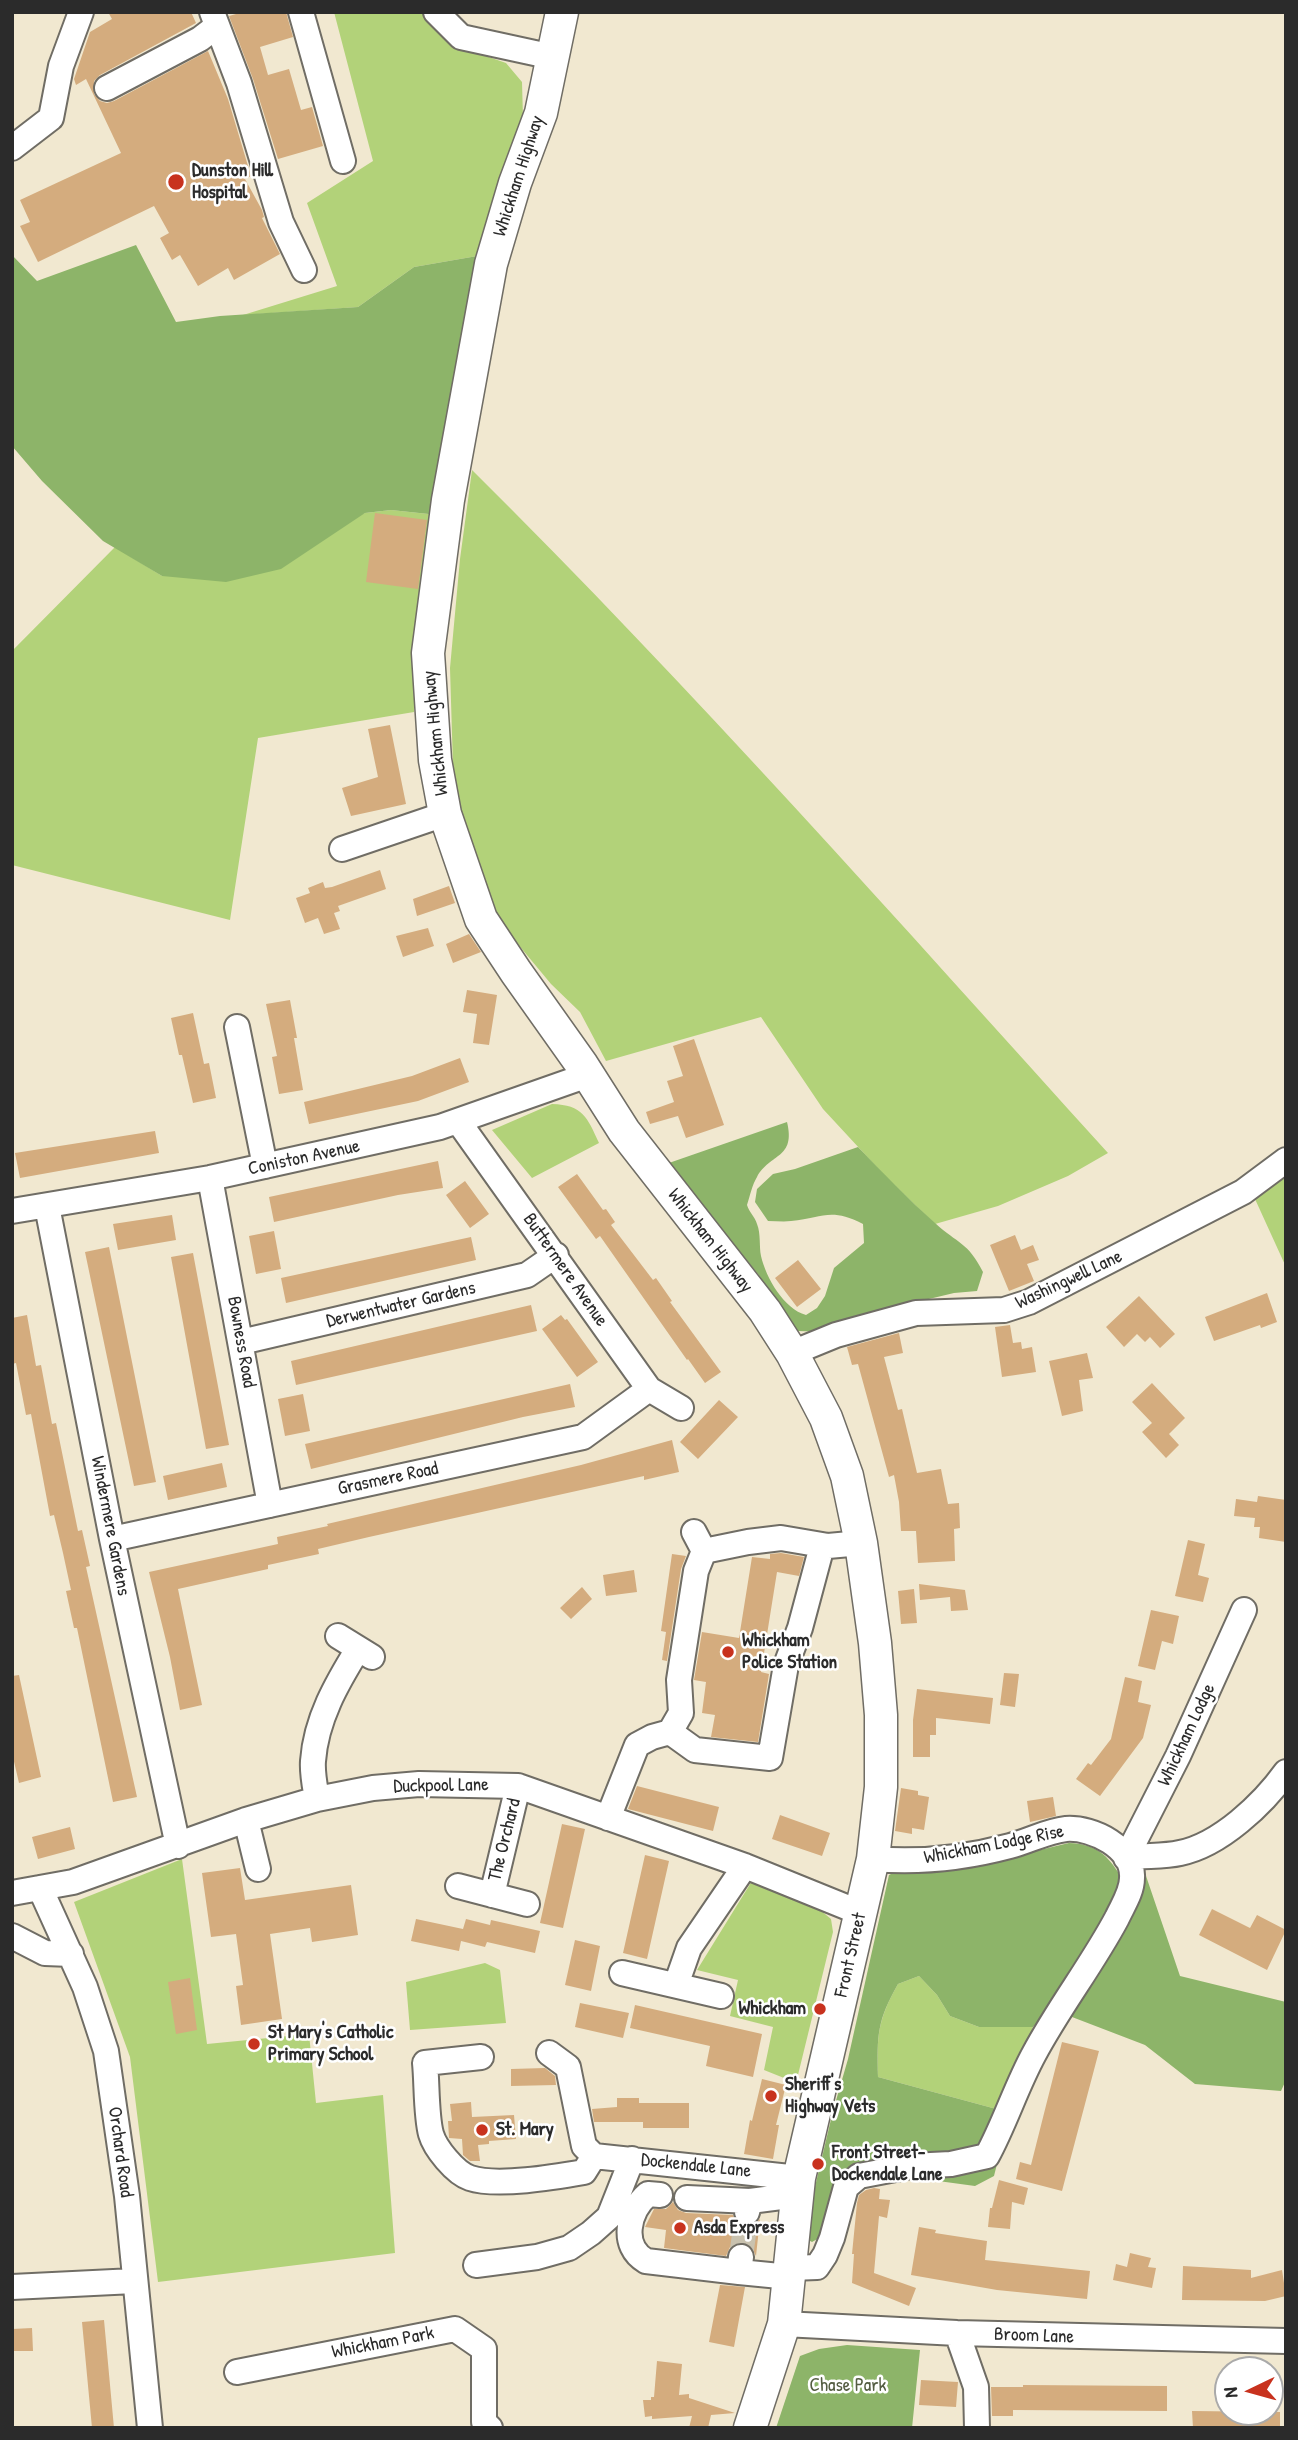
<!DOCTYPE html>
<style>
body{margin:0}
#map{position:relative;width:1298px;height:2440px;overflow:hidden;background:#f1e8d0;font-family:"Patrick Hand",sans-serif}
canvas{display:block}
.frame{position:absolute;inset:0;border:14px solid #2b2b2b;pointer-events:none}
.north{position:absolute;left:1214px;top:2356px;width:70px;height:70px;box-sizing:border-box;background:#fff;border:2px solid #aaa;border-radius:50%;rotate:265deg;font-size:19px;font-weight:700;line-height:28px;text-align:center;color:#2b2b2b}
.north::after{content:'';display:block;margin:auto;width:24px;height:32px;background:#c8321e;clip-path:polygon(50% 0,100% 100%,50% 72%,0 100%)}
</style>
<div id="map">
<canvas width="1298" height="2440"></canvas>
<div class="frame"></div>
<div class="north">N</div>
</div>
<script>
const ctx = document.querySelector('canvas').getContext('2d');
ctx.lineJoin = 'round';
function fill(path, color) { ctx.fillStyle = color; ctx.fill(path, 'evenodd'); }
function trace(path, color, width, dash) { ctx.strokeStyle = color; ctx.lineWidth = width; ctx.lineCap = dash ? 'butt' : 'round'; ctx.setLineDash(dash || []); ctx.stroke(path); }
function drawText(font, color, halo, rows, align = 'center') {
  ctx.font = font + ' "Patrick Hand",sans-serif'; ctx.lineWidth = 5; ctx.setLineDash([]); ctx.textBaseline = 'middle'; ctx.strokeStyle = halo; ctx.fillStyle = color; for (const [text, x, y, turn = 0] of rows) {
    ctx.save(); ctx.translate(x, y); ctx.rotate((+turn || 0) * Math.PI / 180); ctx.textAlign = isNaN(turn) ? turn : align; if (halo) ctx.strokeText(text, 0, 0); ctx.fillText(text, 0, 0); ctx.restore();
  }
}
fill(new Path2D(`
 M334,12H422L457,46L506,63L522,82L523,118L483,255L414,267L358,307L243,315L337,286L307,203L373,161Z
 M472,470C693,689 899,922 1108,1153L1068,1176L998,1206L935,1224L885,1176L823,1109L761,1017L606,1061L580,1012L551,984L497,919L467,844L453,767L450,668L460,559Z
 M391,510L438,515L420,639L414,712L258,738L230,920L12,865V651L115,547L162,576L365,513Z
 M552,1104C583,1105 587,1117 599,1143L532,1178L492,1130Z
 M1286,1177V1267L1255,1199Z
 M182,1859L207,2044L309,2034L316,2103L383,2095L395,2253L158,2282L130,2057L74,1902Z
 M752,1881L819,1909L831,1919L833,1932L797,2079L789,2080L764,2070L773,2027L730,2016L738,1980L697,1970Z
 M485,1963L500,1970L506,2023L410,2030L406,1982Z
 M919,1976L937,1995L950,2016L979,2027H1033L1000,2110L878,2077C877,2036 877,2021 898,1984Z`), '#b2d279');
fill(new Path2D(`
 M136,245L176,322L220,316L358,307L414,267L483,255L438,515L391,510L365,513L281,569L226,582L162,576L103,541L42,481L12,446V255L37,281Z
 M787,1122C796,1159 770,1153 757,1177C752,1185 750,1196 747,1205C749,1212 755,1217 757,1224C761,1234 759,1246 761,1256C766,1278 784,1309 806,1315L817,1308L825,1296L834,1268L864,1243L863,1224C830,1207 823,1218 791,1221C784,1222 776,1221 768,1221L755,1202L757,1189L773,1174L795,1169L858,1147C883,1173 908,1199 935,1223C958,1244 968,1242 983,1272L977,1291L954,1293L862,1315L825,1332L798,1331L785,1318L758,1274L666,1164Z
 M1069,1843C1093,1844 1105,1852 1118,1872L1145,1873L1180,1976L1286,2002V2080L1281,2091L1195,2084L1145,2045L1072,2017L1052,2005L1033,2027H979L950,2016L937,1995L919,1976L898,1984C877,2021 877,2035 878,2077L1000,2110L1002,2144L994,2176L975,2186L850,2169C830,2181 827,2215 821,2237L812,2242L807,2239L808,2216L833,2111L848,2059L889,1875L899,1870L1015,1856Z
 M847,2345L920,2350L912,2428H776L800,2356L819,2349Z`), '#8db469');
fill(new Path2D(`
 M108,12H191L196,23L100,75L94,81V94L100,101L107,103L114,101L208,51L228,99L251,176L245,179L262,210L264,217L262,218L280,254L234,280L228,268L198,286L180,255L172,260L160,238L169,233L154,206L38,262L20,226L30,222L20,200L121,153L86,79L76,85L74,79L90,32L112,19Z
 M243,12H286L293,37L260,47L268,75L289,69L301,110L312,107L323,146L278,159L253,79L229,16Z
 M375,513L427,520L418,589L366,582Z
 M390,725L406,804L351,816L342,788L378,777L368,729Z
 M380,870L386,889L338,906L340,911L334,913L340,929L324,934L318,918L305,923L296,898L310,893L308,888L323,882L325,888L332,887Z
 M449,886L455,903L417,916L413,899Z
 M428,928L434,946L403,957L396,936Z
 M469,934L481,952L453,963L446,944Z
 M467,990L497,995L489,1045L473,1043L477,1014L463,1012Z
 M290,1000L297,1038H294L303,1090L279,1094L272,1057L277,1056L266,1004Z
 M193,1013L204,1064L209,1063L216,1098L193,1103L182,1055H179L171,1018Z
 M694,1039L724,1125L686,1138L678,1116L650,1124L646,1112L674,1102L667,1081L683,1076L673,1046Z
 M460,1058L469,1082L418,1101L309,1124L304,1102L412,1076Z
 M155,1131L159,1153L20,1178L15,1153Z
 M438,1161L443,1188L398,1195L274,1222L269,1197Z
 M577,1174L603,1210L606,1209L615,1222L611,1225L653,1280L656,1278L672,1301L670,1302L721,1372L705,1383L688,1359L687,1360L600,1236L596,1239L558,1187Z
 M465,1181L489,1214L470,1228L446,1195Z
 M172,1215L176,1240L118,1250L113,1224Z
 M274,1231L281,1269L256,1274L249,1236Z
 M1015,1235L1021,1250L1033,1245L1039,1260L1027,1264L1034,1281L1009,1291L990,1245Z
 M471,1237L476,1260L286,1303L281,1278Z
 M109,1247L156,1482L134,1486L85,1252Z
 M193,1253L229,1445L206,1449L171,1257Z
 M798,1260L821,1289L797,1307L775,1278Z
 M1267,1293L1277,1322L1261,1328L1260,1325L1214,1341L1205,1317Z
 M1139,1296L1175,1334L1160,1348L1150,1337L1145,1342L1137,1334L1124,1347L1106,1327Z
 M531,1305L537,1331L296,1385L291,1361Z
 M27,1315L36,1366L41,1365L52,1424L56,1423L78,1531L82,1530L90,1566L86,1567L137,1797L113,1802L77,1628H74L66,1591L71,1590L63,1553L54,1515L50,1516L31,1414L26,1415L16,1363L12,1364V1318Z
 M561,1315L565,1320L567,1319L598,1362L577,1377L542,1329Z
 M1010,1325L1013,1343L1021,1342L1022,1349L1032,1347L1036,1372L1002,1377L995,1327Z
 M899,1333L903,1353L884,1357L898,1410L902,1409L917,1473L941,1469L948,1504L959,1503L960,1528L954,1529L955,1561L918,1563L916,1531H901L899,1502L894,1475L889,1477L858,1364L852,1365L847,1347Z
 M1087,1353L1093,1378L1079,1380L1083,1411L1062,1416L1049,1361Z
 M1152,1383L1185,1418L1169,1434L1179,1445L1166,1458L1142,1432L1152,1423L1132,1402Z
 M570,1384L575,1407L523,1417L311,1469L305,1444Z
 M303,1394L310,1431L285,1436L278,1399Z
 M719,1400L738,1417L698,1459L680,1442Z
 M672,1440L679,1472L644,1480V1476L369,1537L318,1549L319,1554L268,1565V1569L178,1589L202,1705L180,1710L170,1657L149,1572L278,1544L277,1537L328,1526L327,1524L581,1465Z
 M222,1463L227,1487L168,1500L163,1476Z
 M1258,1496L1286,1500V1542L1259,1538L1260,1527H1254L1255,1518L1234,1516L1236,1499L1257,1502Z
 M1188,1540L1205,1544L1198,1575L1209,1578L1203,1602L1175,1596Z
 M781,1553L804,1557L799,1576L777,1572L761,1672L769,1674L758,1742L711,1737L715,1715L702,1713L706,1682L694,1680L702,1632L739,1638L752,1557L770,1559V1554Z
 M672,1554L686,1556L681,1569L667,1661L662,1660L666,1632L661,1631Z
 M634,1570L637,1592L606,1596L603,1575Z
 M919,1584L965,1590L968,1610L951,1611L950,1597L920,1600Z
 M582,1587L592,1599L571,1619L560,1608Z
 M914,1589L917,1623L901,1624L898,1591Z
 M1151,1610L1179,1616L1173,1644L1162,1641L1155,1670L1138,1666Z
 M1004,1673L1019,1674L1015,1707L1000,1705Z
 M19,1675L41,1777L19,1783L12,1753V1676Z
 M1125,1677L1142,1681L1138,1702L1151,1705L1143,1738L1100,1796L1076,1779L1088,1763L1091,1765L1111,1739Z
 M917,1689L993,1698L990,1724L936,1718V1735H930V1757H913V1720Z
 M637,1786L719,1807L713,1831L628,1809Z
 M901,1788L918,1791V1795L929,1797L924,1830L912,1828V1834L895,1831Z
 M1053,1797L1056,1816L1030,1822L1027,1801Z
 M780,1815L830,1833L822,1856L772,1839Z
 M562,1824L585,1829L563,1928L540,1923Z
 M70,1827L75,1849L38,1859L32,1837Z
 M645,1855L669,1861L647,1959L623,1953Z
 M240,1868L245,1900L351,1885L358,1935L312,1942L310,1928L270,1934L282,2019L241,2025L236,1986L243,1985L236,1934L211,1937L202,1873Z
 M1212,1909L1250,1928L1257,1915L1286,1930L1267,1970L1199,1935Z
 M416,1919L463,1929L466,1919L490,1925L491,1920L540,1931L535,1953L487,1942L485,1947L461,1941L459,1951L411,1941Z
 M575,1940L600,1946L591,1991L565,1985Z
 M190,1978L197,2030L176,2034L168,1982Z
 M580,2003L629,2013L623,2038L575,2027Z
 M635,2005L762,2034L753,2077L706,2066L710,2046L630,2028Z
 M1062,2042L1099,2051L1062,2191L1016,2179L1020,2162L1031,2165Z
 M545,2068L555,2076L556,2085L511,2086V2069Z
 M762,2079L786,2085L776,2125H779L773,2159L744,2154L750,2120L752,2121Z
 M617,2098H639V2103H689V2128H643V2122H594L592,2109L617,2107Z
 M471,2102L472,2117L514,2115L516,2139L489,2141V2144L478,2145L480,2161H470L463,2155L462,2139L449,2138L448,2121H452L450,2104Z
 M999,2180L1028,2188L1024,2205L1012,2202L1010,2229L988,2227L990,2208H992Z
 M874,2188L880,2189L879,2199L890,2200L887,2218L879,2216L874,2273L916,2288L909,2306L852,2283L854,2254H852L857,2203L859,2195L866,2190Z
 M673,2202L678,2210L686,2213L733,2215L736,2222L744,2226H751L760,2219L756,2256L751,2246L742,2242L730,2247L726,2256L664,2248L666,2230L645,2227L654,2209H666Z
 M919,2227L936,2230L935,2233L987,2241L985,2260L1090,2271L1087,2299L997,2290L911,2275Z
 M1130,2253L1151,2258L1148,2267L1156,2268L1152,2288L1113,2280L1116,2264L1127,2267Z
 M1183,2266L1251,2270V2278L1282,2270L1286,2296L1265,2301L1182,2300Z
 M720,2285L745,2287L734,2347L709,2342Z
 M104,2320L114,2428H92L82,2322Z
 M32,2328L33,2351H12V2329Z
 M657,2361L682,2364L679,2395L689,2394V2398L735,2413L711,2415L708,2428H689L692,2416L652,2419V2416L645,2417L643,2400H651V2397H654Z
 M921,2380L958,2382L956,2407L919,2405Z
 M1023,2385L1167,2386V2411L1013,2410V2416H992L991,2387H1023Z
 M1192,2411L1280,2412V2428H1193Z`), '#d4ac7e');
trace(new Path2D(`
 M741,2257L747,2212`), '#c9c2af', 24, [24, 12]);
const minor = new Path2D(`
 M212,12L239,83L281,222L304,270
 M301,12L343,161
 M436,12L461,37L553,57
 M107,88L200,39L217,26
 M12,148L51,118L61,66L81,12
 M342,849L445,814
 M237,1027L265,1166
 M458,1121L649,1389L681,1408
 M210,1178L270,1505
 M47,1206L112,1539L178,1846
 M12,1211L210,1178L440,1127L588,1075
 M241,1342L527,1275L556,1255
 M792,1353L836,1335L916,1313L1004,1310L1029,1302L1243,1192L1286,1160
 M694,1532L704,1551L748,1542L781,1538L828,1546L861,1543
 M112,1539L583,1437L649,1389
 M338,1636L372,1657
 M670,1732L681,1713L679,1680L696,1571L704,1551
 M317,1799C315,1787 312,1773 313,1761C316,1719 337,1683 358,1649
 M608,1818L637,1745L652,1737L670,1732L695,1750L770,1758L786,1665L800,1628L822,1546
 M246,1820L258,1869
 M1126,1858L1178,1756L1244,1610
 M1126,1858C1144,1855 1162,1857 1180,1853C1220,1845 1263,1804 1286,1772
 M458,1886L527,1904
 M40,1888L85,1987L106,2051L127,2196L150,2428
 M12,1893L73,1882L246,1820L317,1799L373,1788L419,1784L518,1786L745,1866L861,1913
 M492,1895L518,1786
 M12,1936L45,1953L71,1954
 M622,1973L721,1996
 M676,1985L689,1948L745,1866
 M549,2053L568,2067L584,2146L594,2156
 M481,2057L425,2063C427,2082 426,2116 431,2134C435,2148 455,2173 470,2178C497,2187 555,2177 584,2172L594,2156
 M594,2156L799,2178
 M660,2195L648,2194C628,2211 620,2246 646,2261L739,2272
 M687,2198L750,2201
 M747,2212L750,2201L797,2195
 M741,2257L739,2272L790,2277
 M476,2265L537,2257L569,2248L591,2233L609,2217L632,2159
 M791,2268L817,2267L825,2255L832,2238L846,2187L859,2176L911,2166L951,2164L987,2156C1005,2123 1016,2087 1034,2054C1059,2007 1092,1965 1117,1918C1123,1905 1132,1892 1132,1878C1134,1848 1093,1827 1066,1829C1047,1831 1029,1841 1010,1846C965,1858 919,1863 873,1859
 M12,2287L134,2281
 M784,2324L957,2333L1286,2341
 M957,2333L976,2387L977,2428
 M237,2372L455,2329L484,2349V2422L490,2428`);
const major = new Path2D(`
 M562,12L541,113L515,183L491,264L448,500L428,653L435,760L445,814L481,919L516,972L582,1065L624,1131L765,1311L792,1353L826,1418L847,1476L861,1543L875,1643L881,1715V1787L873,1859L799,2178L784,2324L750,2428`);
trace(minor, '#706d65', 28);
trace(major, '#706d65', 35);
trace(minor, '#fff', 24);
trace(major, '#fff', 32);
for (const [x, y, r, color] of [
 [176,182,9,"#c8321e"],
 [728,1652,7,"#c8321e"],
 [820,2009,7,"#c8321e"],
 [254,2044,7,"#c8321e"],
 [771,2096,7,"#c8321e"],
 [482,2130,7,"#c8321e"],
 [818,2164,7,"#c8321e"],
 [680,2228,7,"#c8321e"]
]) { const dot = new Path2D(); dot.arc(x, y, r, 0, 2 * Math.PI); ctx.fillStyle = color; ctx.fill(dot); trace(dot, '#fff', 2.5); }
drawText('bold 19px', '#2b2b2b', '#fff', [
 ["Dunston Hill",192,171],
 ["Hospital",192,193],
 ["Whickham",742,1641],
 ["Police Station",742,1663],
 ["Whickham",806,2009,"right"],
 ["St Mary's Catholic",268,2033],
 ["Primary School",268,2055],
 ["Sheriff's",785,2085],
 ["Highway Vets",785,2107],
 ["St. Mary",496,2130],
 ["Front Street-",832,2153],
 ["Dockendale Lane",832,2175],
 ["Asda Express",694,2228]
], 'left');
drawText('19px', '#2b2b2b', '#fff', [
 ["Whickham Highway",519,176,-72],
 ["Whickham Highway",436,733,-96],
 ["Coniston Avenue",304,1158,-12],
 ["Whickham Highway",710,1241,52],
 ["Buttermere Avenue",565,1270,55],
 ["Washingwell Lane",1069,1280,-25],
 ["Derwentwater Gardens",401,1305,-13],
 ["Bowness Road",241,1342,80],
 ["Grasmere Road",388,1479,-12],
 ["Windermere Gardens",110,1526,79],
 ["Whickham Lodge",1187,1735,-65],
 ["Duckpool Lane",441,1786,-1],
 ["The Orchard",505,1840,-76],
 ["Whickham Lodge Rise",994,1845,-11],
 ["Front Street",851,1955,-77],
 ["Orchard Road",120,2152,82],
 ["Dockendale Lane",696,2166,6],
 ["Broom Lane",1034,2336,2],
 ["Whickham Park",383,2343,-11]
]);
drawText('19px', '#545d42', '#fff', [
 ["Chase Park",848,2386]
]);
</script>
